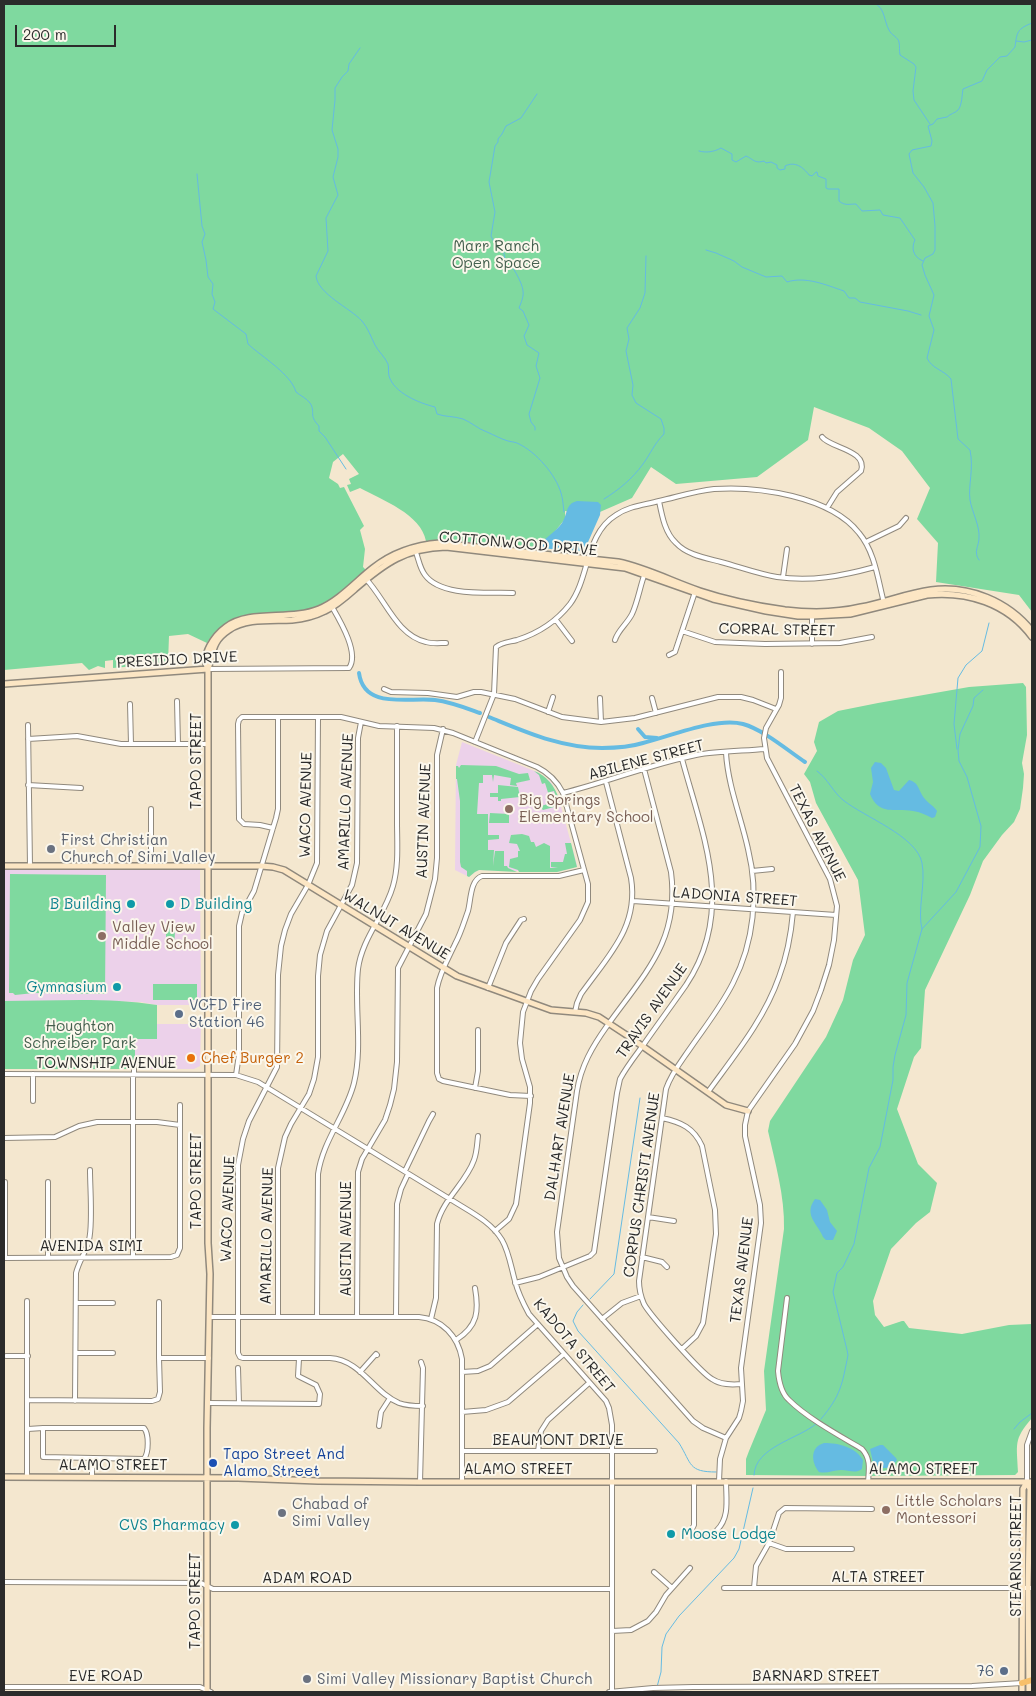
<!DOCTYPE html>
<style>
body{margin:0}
#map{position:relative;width:1036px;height:1696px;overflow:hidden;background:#f4e7cf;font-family:Mali,sans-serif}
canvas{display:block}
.frame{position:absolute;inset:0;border:5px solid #2b2b2b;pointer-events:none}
.scale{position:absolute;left:15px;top:25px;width:101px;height:22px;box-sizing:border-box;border:2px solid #2b2b2b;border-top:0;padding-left:6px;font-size:15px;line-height:18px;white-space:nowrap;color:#2b2b2b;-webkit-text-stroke:4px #fbf7ec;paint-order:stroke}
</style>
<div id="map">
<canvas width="1036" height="1696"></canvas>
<div class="frame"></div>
<div class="scale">200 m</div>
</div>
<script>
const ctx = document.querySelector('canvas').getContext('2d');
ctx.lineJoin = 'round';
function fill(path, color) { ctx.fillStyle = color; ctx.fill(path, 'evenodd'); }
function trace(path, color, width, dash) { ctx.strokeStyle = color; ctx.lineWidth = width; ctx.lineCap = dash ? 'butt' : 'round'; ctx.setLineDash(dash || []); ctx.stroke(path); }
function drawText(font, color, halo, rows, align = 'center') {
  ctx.font = font + ' Mali,sans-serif'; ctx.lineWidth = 4; ctx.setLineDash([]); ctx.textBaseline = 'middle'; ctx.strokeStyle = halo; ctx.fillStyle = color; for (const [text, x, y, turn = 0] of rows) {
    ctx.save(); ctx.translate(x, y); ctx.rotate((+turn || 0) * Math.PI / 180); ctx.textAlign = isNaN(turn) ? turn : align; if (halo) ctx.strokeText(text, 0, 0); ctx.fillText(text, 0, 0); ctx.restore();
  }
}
fill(new Path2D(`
 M462,742L537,772L551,782L559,799L577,865L576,867L557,872L479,870L475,872L469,877L455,870L456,765Z
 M4,870H200L201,1005H157L141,1002L91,1001H4Z
 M157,1024H201L200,1066L194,1069H135V1039H157Z`), '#ecd1ea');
fill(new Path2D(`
 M4,4H1032V612L1019,595L936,582L938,543L917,519L930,488L902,451L869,428L814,407L808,440L757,477L676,484L651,467L632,498L593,515L565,511V519L540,550L452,540L426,541C421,514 382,500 360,488L350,492L347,485L351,484L349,479L359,474L343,454L333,462L329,478L338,484L340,488L344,487L364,526L360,530L365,549L363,567L366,570C349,585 334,601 312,608C275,620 232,603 207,643L188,634L169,636L168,663L113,668V660L105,661V668L98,666L89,670L82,663L4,670Z
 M1023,683L1026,687L1027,735L1022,763L1024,774L1023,788L1020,809L1014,822L1002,835L983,861L970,895L925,990L921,1048L914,1057L897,1109L918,1164L937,1183L930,1212L916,1223L891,1249L883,1272L873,1301L875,1315L884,1327L902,1321H904L909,1328L962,1334L1009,1325L1032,1324V1418C1013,1440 1017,1444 1018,1472L1015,1475L868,1476L746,1475V1459L749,1451L766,1410L764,1371L784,1229C785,1197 775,1162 768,1131L770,1121L826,1037L843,1000L853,960L865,935L858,880L816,803L810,782L804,774L817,751L814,742L819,722L838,711L878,703L969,687Z
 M461,765L496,766L519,774L528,773L530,780L516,783L517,786L510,785L511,778L494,775L493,782L492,775H483V783H479L477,814H488V835H499V839L488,840V850H494L493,866L495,851H504V866H507L508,868L517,872L479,870L475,872L469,877L467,876V871L461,867L460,862V801L457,779H456V766H458L459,768Z
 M534,771C546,775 555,786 559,799H556L554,791L550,792L554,807L543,810L542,809L541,806L551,803V802L545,783L542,784L539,775Z
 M498,785L518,787L520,797L501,799V801H498V797H490V793H498Z
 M490,813L509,814V823H489Z
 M522,834L529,836L531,842H534L536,847L544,843L550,846V868H558L551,867V862H563L565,854H567L565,843H571L577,867L557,872H519L518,870L509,867L510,859L518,857V851H520L517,844L509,843L511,835Z
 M10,874L106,875L105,994L34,993L15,995L13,993H9Z
 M169,926H173V930L171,931H175L174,948L167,947L166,945V929Z
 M153,984H197V1000H153Z
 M4,1001C54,1001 107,997 157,1005V1039H135V1069H4Z`), '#7fd99f');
fill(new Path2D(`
 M577,501L598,502L601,505L600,515L585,549L576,553L538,547C545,537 555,533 562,523C568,514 565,504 577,501Z
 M875,762L881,763L886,768L894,790L899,791L909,780C920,783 918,791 925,799C929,804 934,806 937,811L935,817L932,818C926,815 920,812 913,811C894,808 879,816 870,794L873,782L871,768Z
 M815,1199L820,1200L827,1210L830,1222L837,1231L833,1240H826L823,1237C818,1224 803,1215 815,1199Z
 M824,1443C839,1443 855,1447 863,1460L862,1469C855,1474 849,1470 841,1470C833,1470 827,1474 819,1472C811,1462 810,1447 824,1443Z
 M880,1445H883L896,1458L897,1460L891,1468H880L874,1466L870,1449Z`), '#65bbe2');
trace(new Path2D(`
 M876,4C885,9 884,21 889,30C891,35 898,37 899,42C900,47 899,50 900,55L914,64L916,67L913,91L914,100L930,124
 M1016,41L1024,42L1032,40
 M360,48L349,64L348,71L342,77L335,88V100L332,130L338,149V157L333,177L338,195L326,218L328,251L316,276C318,294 350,308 362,321C368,328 371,337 375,345C378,351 385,357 388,364C389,368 388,372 389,376C394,393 419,403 435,407L437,414C445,417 454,416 463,419C471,422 478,429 487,432C494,435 501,439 508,441C512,442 516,442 519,444C536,452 556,475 561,493C563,499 563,505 564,512
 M699,151C706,153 714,152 721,148L732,154V160L736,162L746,156C753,159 755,164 764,161L766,163L771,162L777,165V168L780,170L785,169V166C795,161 803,167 809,175L812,176L816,172H817L818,176L826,179V188L828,189H839V201C845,206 849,204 856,204L862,211L880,210L883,215L900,218L915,240C911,248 913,257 923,261
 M197,174L202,226L205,234L202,242L206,260L208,277L213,284L212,294L215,302L213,309L246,334L248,344C262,357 291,374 296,392C301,396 306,398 310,403C316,412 308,415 319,426V431L325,437L346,469
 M706,250L716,253L734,261L742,267L766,277L782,276L787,282C806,276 826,285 844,291L849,298H855L860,302L908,311L921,315
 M535,430V427L531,422L529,414L540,378L536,366L539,353L527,345L524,336L529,325L523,311L519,308C521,303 524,296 523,291C523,284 511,262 505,259L503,249L494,242L491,236L495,212L489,182L495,146L498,142V139L502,134L506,126L521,118L537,94
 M604,499C620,489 632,479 643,464C651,453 654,444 664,434V428L661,419L636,403L632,395L633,385L626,351L629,339L627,328L640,308L645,293L646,256
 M979,560C973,552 979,546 979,538C980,526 972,512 970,500C968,485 974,469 970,450L958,439L951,379C944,370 932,369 927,358L934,330L929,316L934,295L925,275L922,265L925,258L933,254L935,250V226L933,203L924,187L913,173L909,154L912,150L931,146L932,141L928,126L933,124L937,119L947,117C950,114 955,113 958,110C962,106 962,94 963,89L982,81L987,70L1000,57L1007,56L1015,47C1017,32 1017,29 1032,23
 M957,749L954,724L958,678L966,665L982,651L989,623
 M817,771C828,779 833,792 843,800C864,817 917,836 922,863C926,883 917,911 922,929
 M590,1299L614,1274L640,1098
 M583,1305L577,1312L573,1321L578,1331L679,1443C692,1464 688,1472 716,1472
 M821,1419C841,1395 842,1385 848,1355L847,1350L833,1292L837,1273L843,1267L854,1244L869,1168L880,1147L893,1080V1067L895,1055L906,1015L907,983L922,929L956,892L980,847L981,826L967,777L959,761L958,750L960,734L973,706L974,698L983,690
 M1014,1429L1020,1422L1032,1413
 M754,1475C755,1447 798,1439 816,1424
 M657,1687L661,1672L662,1647L666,1634L679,1616L734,1558L739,1549L753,1488`), '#65bbe2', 1);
trace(new Path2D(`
 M359,673C364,710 408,697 435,700C451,702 466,708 480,713
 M489,717C526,732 561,748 602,748C616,748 630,747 643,743C671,736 716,717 743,724C764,730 787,750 805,762
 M638,729L645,737L657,738`), '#65bbe2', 4);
const street = new Path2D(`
 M822,437C830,448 868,450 861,471L837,492L827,508
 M659,501C662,516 665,533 676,543C687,555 706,558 721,562C740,567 758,574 777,577C811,582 842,576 875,567
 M866,542L899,526L906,518
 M415,550C419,559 419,567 425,575C441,597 488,592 513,593
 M783,577L787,549
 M365,578C385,598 396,635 426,642C432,644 440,643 446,643
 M556,620L572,641
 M682,631L715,642L765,644L840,643L872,637
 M615,640C618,630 627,624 632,614C638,601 640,586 645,573
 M812,644V614
 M669,655L675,652L695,592
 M208,669L349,668C360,653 339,619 331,605
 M384,689L391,692L428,693L457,697L474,692H481L515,699L562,717L601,722L635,718L718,697H741L753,700L776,709
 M600,698L601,722
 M652,698L656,713
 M177,701L178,744
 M130,704L131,744
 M548,712L553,697
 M318,717L317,863L308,885L291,914L285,930L281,946L278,975L277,1067L249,1121L243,1139L238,1165V1353L240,1357L243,1358H330C361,1360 373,1392 399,1403C407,1406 415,1406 423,1406
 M28,725L30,866
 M28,739L77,736L121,744H208
 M475,742L494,694L496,647C502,642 510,642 517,640C539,633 556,622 570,604C590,577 585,534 616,515C629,506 644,505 659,501C677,497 695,491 714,489C758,486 830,496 859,533C875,552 878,580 884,603
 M726,753C728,786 741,817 748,849C759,894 754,942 733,983C721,1007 704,1028 689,1050C680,1063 671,1074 666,1089L639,1281C639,1289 641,1297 644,1304C650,1315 701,1373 712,1379C721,1385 731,1385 742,1384
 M644,769L671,872C680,941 644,974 607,1026C592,1047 581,1066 577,1091L557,1232L559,1258L567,1277L573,1286L693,1421L703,1428L726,1438
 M28,785L81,788
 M563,793C608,782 651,764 696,755C718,751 743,751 765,749
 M151,809V866
 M273,828L260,825L244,824L239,819L238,724L239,720L242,717H341L379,726L434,728L453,733L537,767C549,773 557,781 563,793L588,884V902L580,920L538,979L531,991L523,1012L520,1043L522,1059L530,1087V1103L516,1204L509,1219L495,1231
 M752,871L772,869
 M633,901L836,915
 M488,988L506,943L521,920L524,919
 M575,1012L577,1003L581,994C608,956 639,927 631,878L606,782
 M134,1065V1075
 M4,1074L236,1075L258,1082L463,1207C478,1216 493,1225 502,1240C509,1252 511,1267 515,1281C518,1293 523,1303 529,1314L606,1401L609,1408L612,1425V1692
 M33,1074V1101
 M236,1075L239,1054V926L242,913L254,891L276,818L278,809V717
 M475,1088L478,1071V1030
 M708,1092C734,1056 764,1020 779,977C787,956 791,935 793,912
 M531,1096L510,1095L443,1081L439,1079L437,1073V988C440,972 448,959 455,944C461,933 464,922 468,911C471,900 470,880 482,876H559L584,870
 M662,1118C681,1122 694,1128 702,1146L715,1210L716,1234L703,1323L696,1336L682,1349
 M4,1138L55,1137L79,1126L97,1122H157L180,1125
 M405,1171L429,1121L433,1114
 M648,1217L674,1221
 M5,1257V1182
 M48,1257V1182
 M133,1257V1075
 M642,1257L662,1262L667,1267
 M4,1258L171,1257L177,1255L180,1248V1105
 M515,1283L539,1277L590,1256L594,1252L617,1093L620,1079C627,1066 636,1055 644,1044C658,1024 672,1005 686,985C736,910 703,837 682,759
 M787,1298L778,1371C779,1382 781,1393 789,1400C807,1418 840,1436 862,1449C871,1459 869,1469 868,1482
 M76,1303H113
 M396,1316L397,1204L401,1189L408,1174
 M209,1317H419C442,1319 458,1336 462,1359V1482
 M278,1317V1168L285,1137L291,1124L309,1094L314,1079L318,1057V976L320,955L327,931L352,885L357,863L358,738L361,722
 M317,1317L318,1174C323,1140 346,1115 354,1083C363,1046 354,1006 358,969C362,938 385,915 393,886C399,865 397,843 397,821C397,790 397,758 397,726
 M357,1317L358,1172L362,1159L385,1120L390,1105L394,1089L397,1062L398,968L426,914L435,879L437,858V755L443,729
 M431,1319L436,1298L437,1224C443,1199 466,1183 474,1160C477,1152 477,1144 478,1136
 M602,1319L622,1303L641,1296
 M456,1340C478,1326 479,1311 475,1288
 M76,1353H113
 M6,1356H28
 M159,1358H209
 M238,1368L239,1403
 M360,1372L376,1354L377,1355
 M462,1372L478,1371L490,1366L538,1324
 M27,1400L152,1401L158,1399L160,1392L159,1358V1302
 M75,1401L76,1273C79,1261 86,1252 89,1240C93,1223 90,1189 90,1170
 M208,1403L319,1404L320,1394L316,1385L298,1376L299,1359
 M462,1412L486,1410L508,1402L564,1354
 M379,1426L381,1412L390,1398
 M28,1429L43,1428H144C149,1434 149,1452 144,1459L43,1457V1428
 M462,1451H655
 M538,1451L541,1431L548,1420L589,1383
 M92,1458V1477
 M27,1477V1301
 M719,1481L720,1459L726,1438L739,1418L741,1411L743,1401L741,1368L761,1223L760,1205L745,1136V1125L748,1111L795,1044L813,1011L821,990L829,965L834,940L837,906L830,879L767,758L764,738L766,728L779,705L781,698V672
 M420,1482L423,1368L421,1362
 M1027,1482V1445L1032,1431
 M717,1530C730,1517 726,1499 726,1481
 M691,1531L694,1525V1482
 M769,1543L786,1549H852
 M654,1572L672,1588
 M4,1582L201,1583L213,1589H612
 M724,1588H1032
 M754,1588L756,1566L769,1543L779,1513L785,1508L872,1509
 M612,1631L631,1630L648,1621L656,1612L666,1595L690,1568
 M4,1687H200L211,1692
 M609,1692L653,1688L693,1687L972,1686L1022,1683`);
const secondary = new Path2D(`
 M208,669C200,655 215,635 226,627C250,609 290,621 319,609C340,600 355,582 373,568C393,552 415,545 440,543L618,562C647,568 673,582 700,591C727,600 757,606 785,610C811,613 836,613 861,607C884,603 907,593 931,590C969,585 1008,601 1032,631
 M4,684L208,669
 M4,866H261L273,867L284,870L457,976L551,1010L586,1013L599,1017L628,1036L726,1105L748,1111
 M4,1477L238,1478L318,1481L420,1482H1032
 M1027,1482L1030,1489L1028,1588L1029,1692
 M207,1692V1428L210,1274L208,1243V669C214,652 211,642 229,630C246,618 271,621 292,620C303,619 315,616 325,611C336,606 346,597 355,589C385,563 406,548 446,547L625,568L713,599L766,611L798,616H812L850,614L927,595C967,591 1007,603 1032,637
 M1022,1692L1023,1489L1027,1482`);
const highway = new Path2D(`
 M1022,1683L1032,1680`);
trace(street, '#90897d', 6);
trace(secondary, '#90897d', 8);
trace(highway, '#90897d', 9);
trace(street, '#fff', 4);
trace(secondary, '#fce6c4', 5);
trace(highway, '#f7c06b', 6);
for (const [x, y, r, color] of [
 [509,809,5,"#8d6e63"],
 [51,849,5,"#6b7280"],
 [131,904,5,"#0f9aa8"],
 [170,904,5,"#0f9aa8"],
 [102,936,5,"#8d6e63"],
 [117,987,5,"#0f9aa8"],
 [179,1014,5,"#5c6f8a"],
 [191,1058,5,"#e8710a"],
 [213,1463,5,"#1a4fb4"],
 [886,1510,5,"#8d6e63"],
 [282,1513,5,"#6b7280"],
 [235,1525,5,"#0f9aa8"],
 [671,1534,5,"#0f9aa8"],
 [1004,1671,5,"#5c6f8a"],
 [307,1679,5,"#6b7280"]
]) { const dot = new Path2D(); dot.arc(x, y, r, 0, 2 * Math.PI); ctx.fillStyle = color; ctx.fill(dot); trace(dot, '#fbf7ec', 2); }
drawText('15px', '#445f4e', '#fbf7ec', [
 ["Marr Ranch",496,246],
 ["Open Space",496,263],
 ["Houghton",80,1026],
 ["Schreiber Park",80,1043]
]);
drawText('15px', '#2b2b2b', '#fbf7ec', [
 ["COTTONWOOD DRIVE",518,544,5],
 ["CORRAL STREET",777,630,1],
 ["PRESIDIO DRIVE",177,660,-3],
 ["ABILENE STREET",646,760,-15],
 ["TAPO STREET",196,761,-90],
 ["AMARILLO AVENUE",346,802,-88],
 ["WACO AVENUE",306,805,-89],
 ["AUSTIN AVENUE",424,821,-88],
 ["TEXAS AVENUE",817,833,63],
 ["LADONIA STREET",735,897,4],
 ["WALNUT AVENUE",396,925,31],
 ["TRAVIS AVENUE",652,1011,-55],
 ["TOWNSHIP AVENUE",106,1063],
 ["DALHART AVENUE",560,1137,-81],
 ["TAPO STREET",196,1181,-90],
 ["CORPUS CHRISTI AVENUE",642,1185,-82],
 ["WACO AVENUE",228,1209,-88],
 ["AMARILLO AVENUE",267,1236,-89],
 ["AUSTIN AVENUE",346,1239,-90],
 ["AVENIDA SIMI",91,1246],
 ["TEXAS AVENUE",742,1270,-83],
 ["KADOTA STREET",574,1346,50],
 ["BEAUMONT DRIVE",558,1440],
 ["ALAMO STREET",113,1465],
 ["ALAMO STREET",518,1469],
 ["ALAMO STREET",923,1469],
 ["STEARNS STREET",1016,1556,-90],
 ["ALTA STREET",878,1577],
 ["ADAM ROAD",307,1578],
 ["TAPO STREET",195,1601,-90],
 ["EVE ROAD",106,1676],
 ["BARNARD STREET",816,1676]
]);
drawText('15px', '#785e54', '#fbf7ec', [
 ["Big Springs",519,800],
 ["Elementary School",519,817],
 ["Valley View",112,927],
 ["Middle School",112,944],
 ["Little Scholars",896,1501],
 ["Montessori",896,1518]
], 'left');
drawText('15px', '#5b616d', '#fbf7ec', [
 ["First Christian",61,840],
 ["Church of Simi Valley",61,857],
 ["Chabad of",292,1504],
 ["Simi Valley",292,1521],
 ["Simi Valley Missionary Baptist Church",317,1679]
], 'left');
drawText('15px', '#0d838f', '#fbf7ec', [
 ["B Building",121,904],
 ["D Building",180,904,"left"],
 ["Gymnasium",107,987],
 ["CVS Pharmacy",225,1525],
 ["Moose Lodge",681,1534,"left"]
], 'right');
drawText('15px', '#4e5e75', '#fbf7ec', [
 ["VCFD Fire",189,1005],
 ["Station 46",189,1022],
 ["76",994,1671,"right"]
], 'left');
drawText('15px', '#c56008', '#fbf7ec', [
 ["Chef Burger 2",201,1058]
], 'left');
drawText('15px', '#164399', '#fbf7ec', [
 ["Tapo Street And",223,1454],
 ["Alamo Street",223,1471]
], 'left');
</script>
